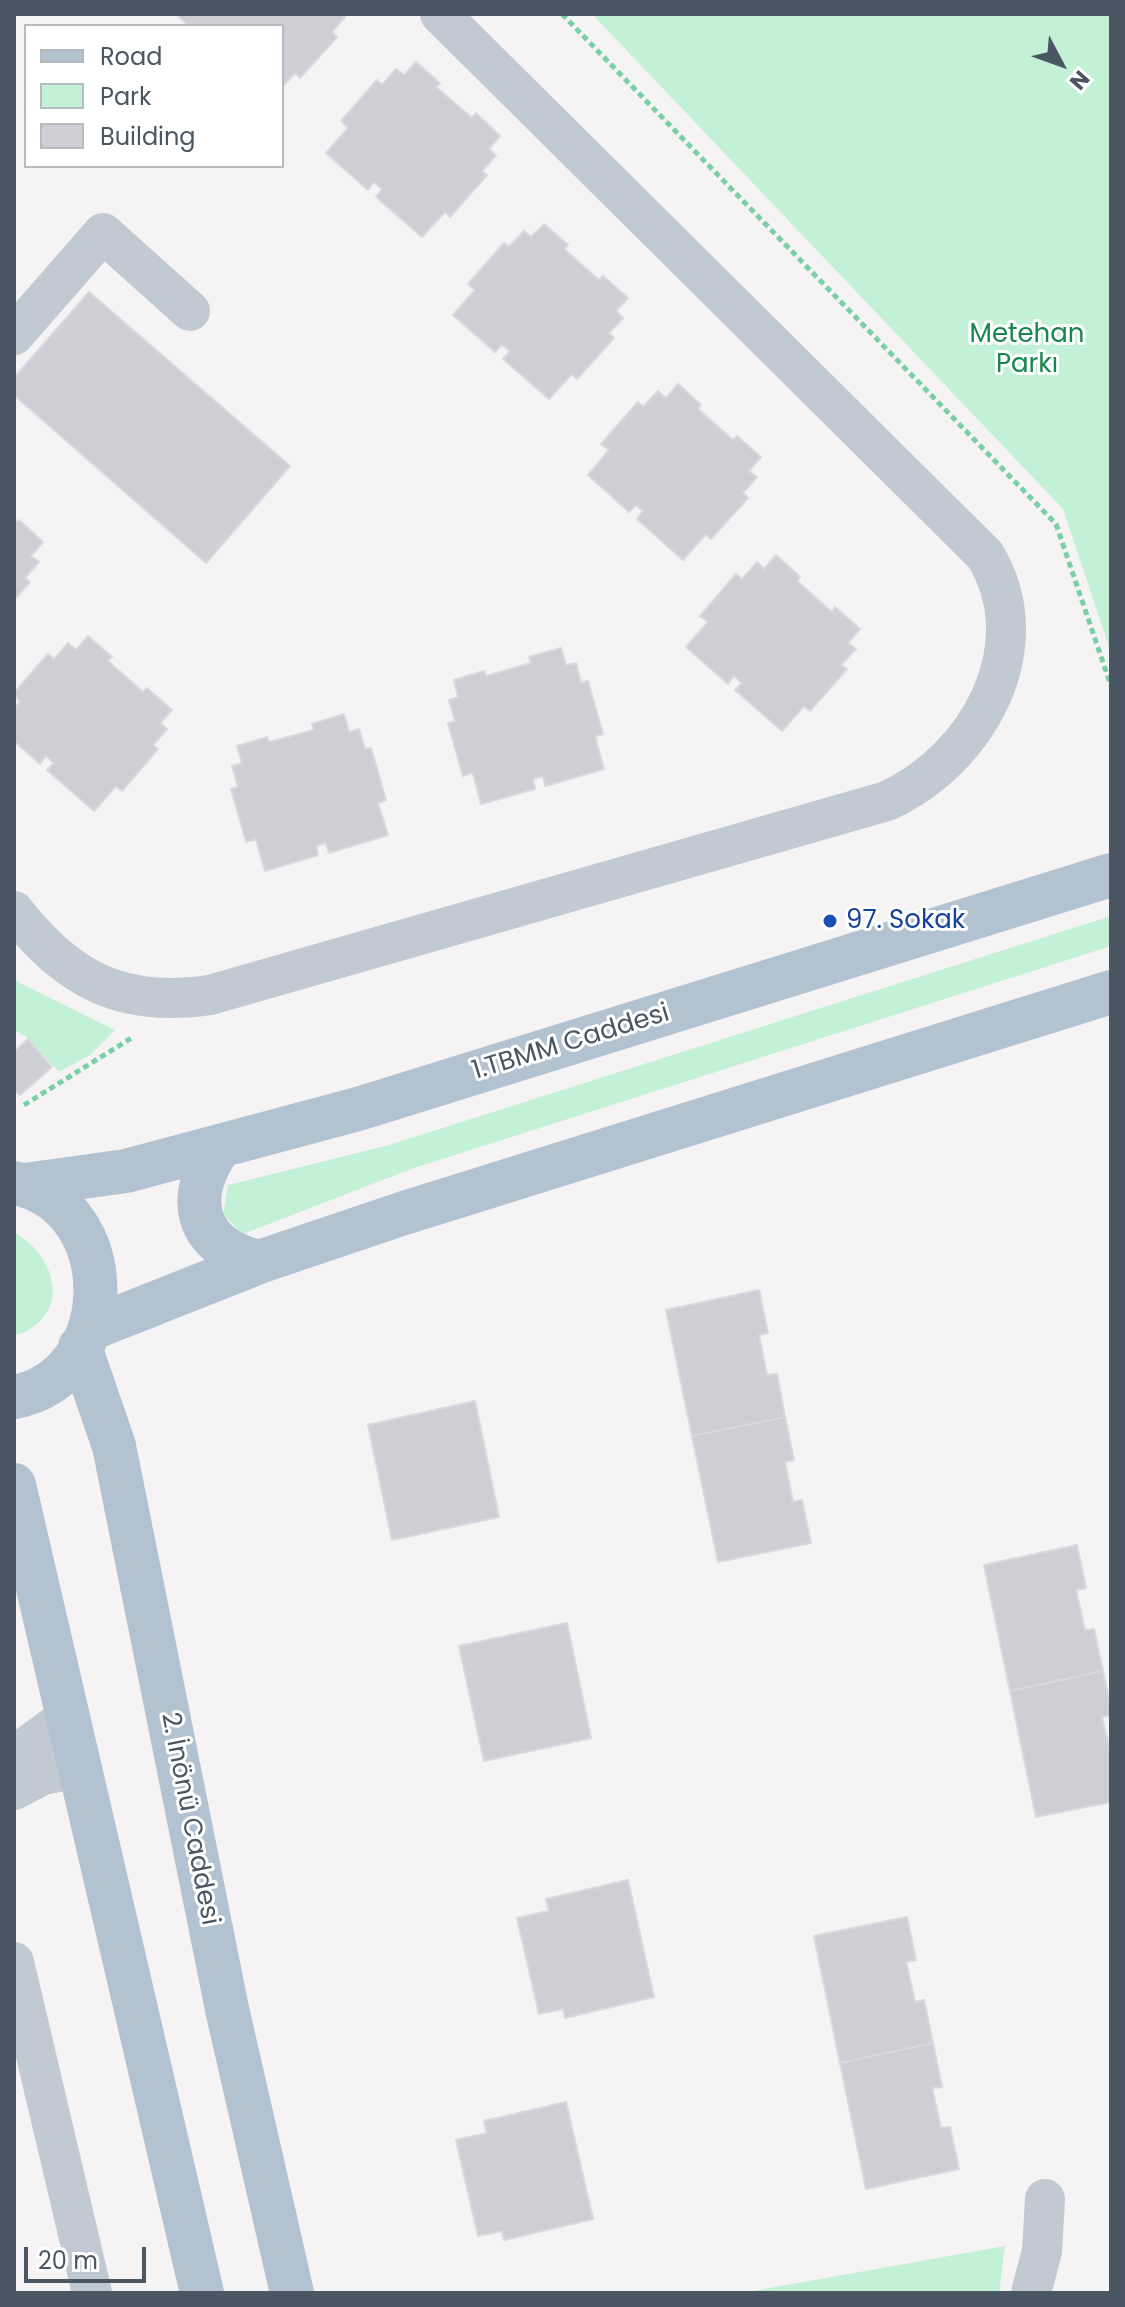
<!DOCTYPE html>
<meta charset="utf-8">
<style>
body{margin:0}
#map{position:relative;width:1125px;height:2307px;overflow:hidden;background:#f5f3f3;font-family:Poppins,sans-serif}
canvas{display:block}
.frame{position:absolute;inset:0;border:16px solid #4a5661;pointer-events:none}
.legend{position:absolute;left:24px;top:24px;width:260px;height:144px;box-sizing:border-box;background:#fff;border:2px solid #b7bbc0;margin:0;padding:10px 14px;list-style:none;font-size:24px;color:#4a5661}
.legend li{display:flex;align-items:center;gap:16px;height:40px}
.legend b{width:40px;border:2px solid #b7bbc0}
.north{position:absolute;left:1021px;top:24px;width:80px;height:80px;-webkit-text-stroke:6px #fff;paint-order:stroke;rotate:131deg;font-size:22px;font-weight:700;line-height:32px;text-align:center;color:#4a5661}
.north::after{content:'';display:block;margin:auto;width:28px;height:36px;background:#4a5661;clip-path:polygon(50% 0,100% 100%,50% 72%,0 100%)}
.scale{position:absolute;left:24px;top:2247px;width:122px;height:36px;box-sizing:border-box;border:4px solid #4a5661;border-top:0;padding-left:10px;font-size:24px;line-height:28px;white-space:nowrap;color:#4a5661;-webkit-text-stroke:6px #fff;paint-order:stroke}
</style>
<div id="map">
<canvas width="1125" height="2307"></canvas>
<div class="frame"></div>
<ul class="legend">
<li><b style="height:10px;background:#b3c2d1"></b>Road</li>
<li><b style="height:22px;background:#c3f1d5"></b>Park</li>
<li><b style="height:22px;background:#cdcfd5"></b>Building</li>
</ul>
<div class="north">N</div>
<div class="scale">20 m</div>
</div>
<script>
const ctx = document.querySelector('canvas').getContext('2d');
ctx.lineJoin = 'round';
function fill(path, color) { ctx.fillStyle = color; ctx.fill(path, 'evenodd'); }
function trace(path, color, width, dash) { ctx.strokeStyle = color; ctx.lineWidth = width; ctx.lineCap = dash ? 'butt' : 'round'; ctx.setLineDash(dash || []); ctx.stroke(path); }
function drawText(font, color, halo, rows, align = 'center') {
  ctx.font = font + ' Poppins,sans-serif'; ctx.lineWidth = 6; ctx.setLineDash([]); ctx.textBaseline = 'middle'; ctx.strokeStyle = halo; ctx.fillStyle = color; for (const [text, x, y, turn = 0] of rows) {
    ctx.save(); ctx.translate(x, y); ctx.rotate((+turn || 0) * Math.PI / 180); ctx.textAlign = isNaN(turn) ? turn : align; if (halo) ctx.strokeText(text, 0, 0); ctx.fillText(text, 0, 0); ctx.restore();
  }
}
fill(new Path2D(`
 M592,14H1111V653L1063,509Z
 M1111,916V946L411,1169L243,1234L223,1215L228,1185L389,1145Z
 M14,977L18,982L115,1030L90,1055L59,1072L27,1037L14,1030Z
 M14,1232C59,1258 72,1318 14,1336Z
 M1005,2246L999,2293H742Z`), '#c3f1d5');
const building = new Path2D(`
 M176,14H342L345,17L332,32L337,37L300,78L295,73L282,87V26H189Z
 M416,62L440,83L436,87L472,118L476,113L500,136L489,149L496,155L482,171L487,175L450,217L445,212L422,237L376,197L382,189L374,182L368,190L326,153L348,128L341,121L377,80L382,85L396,69L404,75Z
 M544,224L568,245L564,249L599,280L603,276L628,298L616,311L623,318L609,333L614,338L577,379L572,374L549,399L503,359L510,351L502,345L495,352L453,315L475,290L468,284L504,243L509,247L524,231L531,237Z
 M89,292L290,466L206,563L14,395V378Z
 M678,384L701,405L698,409L733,440L737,436L761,457L749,471L757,477L743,493L748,498L711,539L706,534L683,560L637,519L643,511L636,505L629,512L588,475L609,450L601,444L638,402L643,407L658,391L666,398Z
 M19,520L43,542L31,556L39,562L25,578L30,582L14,600V524Z
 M776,555L800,577L797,581L832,612L835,607L860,629L848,643L856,649L841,665L847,669L810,711L804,706L782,731L735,690L742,683L734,676L728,684L686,647L708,622L700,616L736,574L742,579L757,562L764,569Z
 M88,636L112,657L108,661L143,692L147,688L172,710L160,723L167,729L153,745L158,749L122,791L116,786L94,811L47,770L54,763L46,756L40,764L14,741V708L20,702L14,693L48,654L54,659L68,643L76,650Z
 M561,648L566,665L576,663L581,683L588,681L603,734L595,736L604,769L545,786L543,776L533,779L535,789L481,804L473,773L463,776L448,723L455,721L449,700L458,697L454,680L484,671L486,676L531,663L529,657Z
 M344,714L349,732L359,729L365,749L371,748L386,800L378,803L388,835L329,853L326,843L316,846L318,855L265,871L256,839L246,842L231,789L238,787L232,766L242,763L237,746L267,737L269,742L314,730L312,724Z
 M28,1039L52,1067L20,1095L14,1089V1052Z
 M759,1290L768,1333L759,1335L767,1375L777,1374L785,1417L692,1436L666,1310Z
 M475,1401L499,1517L392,1540L368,1425Z
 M785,1417L794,1460L785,1462L793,1502L802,1500L811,1543L718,1562L692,1436Z
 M1077,1545L1086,1588L1076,1590L1085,1630L1094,1629L1103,1671L1010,1691L984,1565Z
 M567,1623L591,1738L484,1761L459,1646Z
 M1103,1671L1111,1710V1715L1102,1717L1111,1756V1802L1036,1817L1010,1691Z
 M628,1880L654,1997L565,2018L563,2009L539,2014L517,1918L549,1911L546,1899Z
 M907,1917L916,1960L906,1962L915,2002L924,2000L933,2043L840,2063L814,1936Z
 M933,2043L942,2087L932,2088L941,2128L950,2127L959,2169L866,2189L840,2063Z
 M566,2102L593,2219L504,2240L502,2231L478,2236L456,2140L487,2133L484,2121Z`);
fill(building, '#cdcfd5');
trace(building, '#d7d9de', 2);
trace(new Path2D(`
 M562,14L1056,524L1111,686
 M24,1105L133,1037`), '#7ad0a6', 5, [6, 4]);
trace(new Path2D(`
 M14,335L103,233L190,311
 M14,911C68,980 122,1008 210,995L887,801C977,760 1041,647 985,555L440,14
 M14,1756L68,1716
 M14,1790L42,1775L80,1768
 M14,1962L92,2293
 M1031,2293L1042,2251L1045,2199`), '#c1cad2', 40);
trace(new Path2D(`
 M220,1146C184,1198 194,1246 259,1262
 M14,1183C123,1204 122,1377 14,1397
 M25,1185L126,1171L358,1109L1111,875
 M90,1329L259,1262L401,1214L1111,992
 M80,1347L114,1446L227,2009L292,2293
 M14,1485L202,2293`), '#b3c2d1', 44);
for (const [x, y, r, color] of [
 [830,921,8,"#1a4fb4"]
]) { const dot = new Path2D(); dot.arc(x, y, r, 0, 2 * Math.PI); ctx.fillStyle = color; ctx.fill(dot); trace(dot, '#fff', 3); }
drawText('26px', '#17864f', '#fff', [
 ["Metehan",1027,335],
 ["Parkı",1027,365]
]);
drawText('26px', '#164399', '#fff', [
 ["97. Sokak",846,921]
], 'left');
drawText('26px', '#4a5661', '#fff', [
 ["1.TBMM Caddesi",571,1043,-17],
 ["2. İnönü Caddesi",189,1819,79]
]);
</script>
